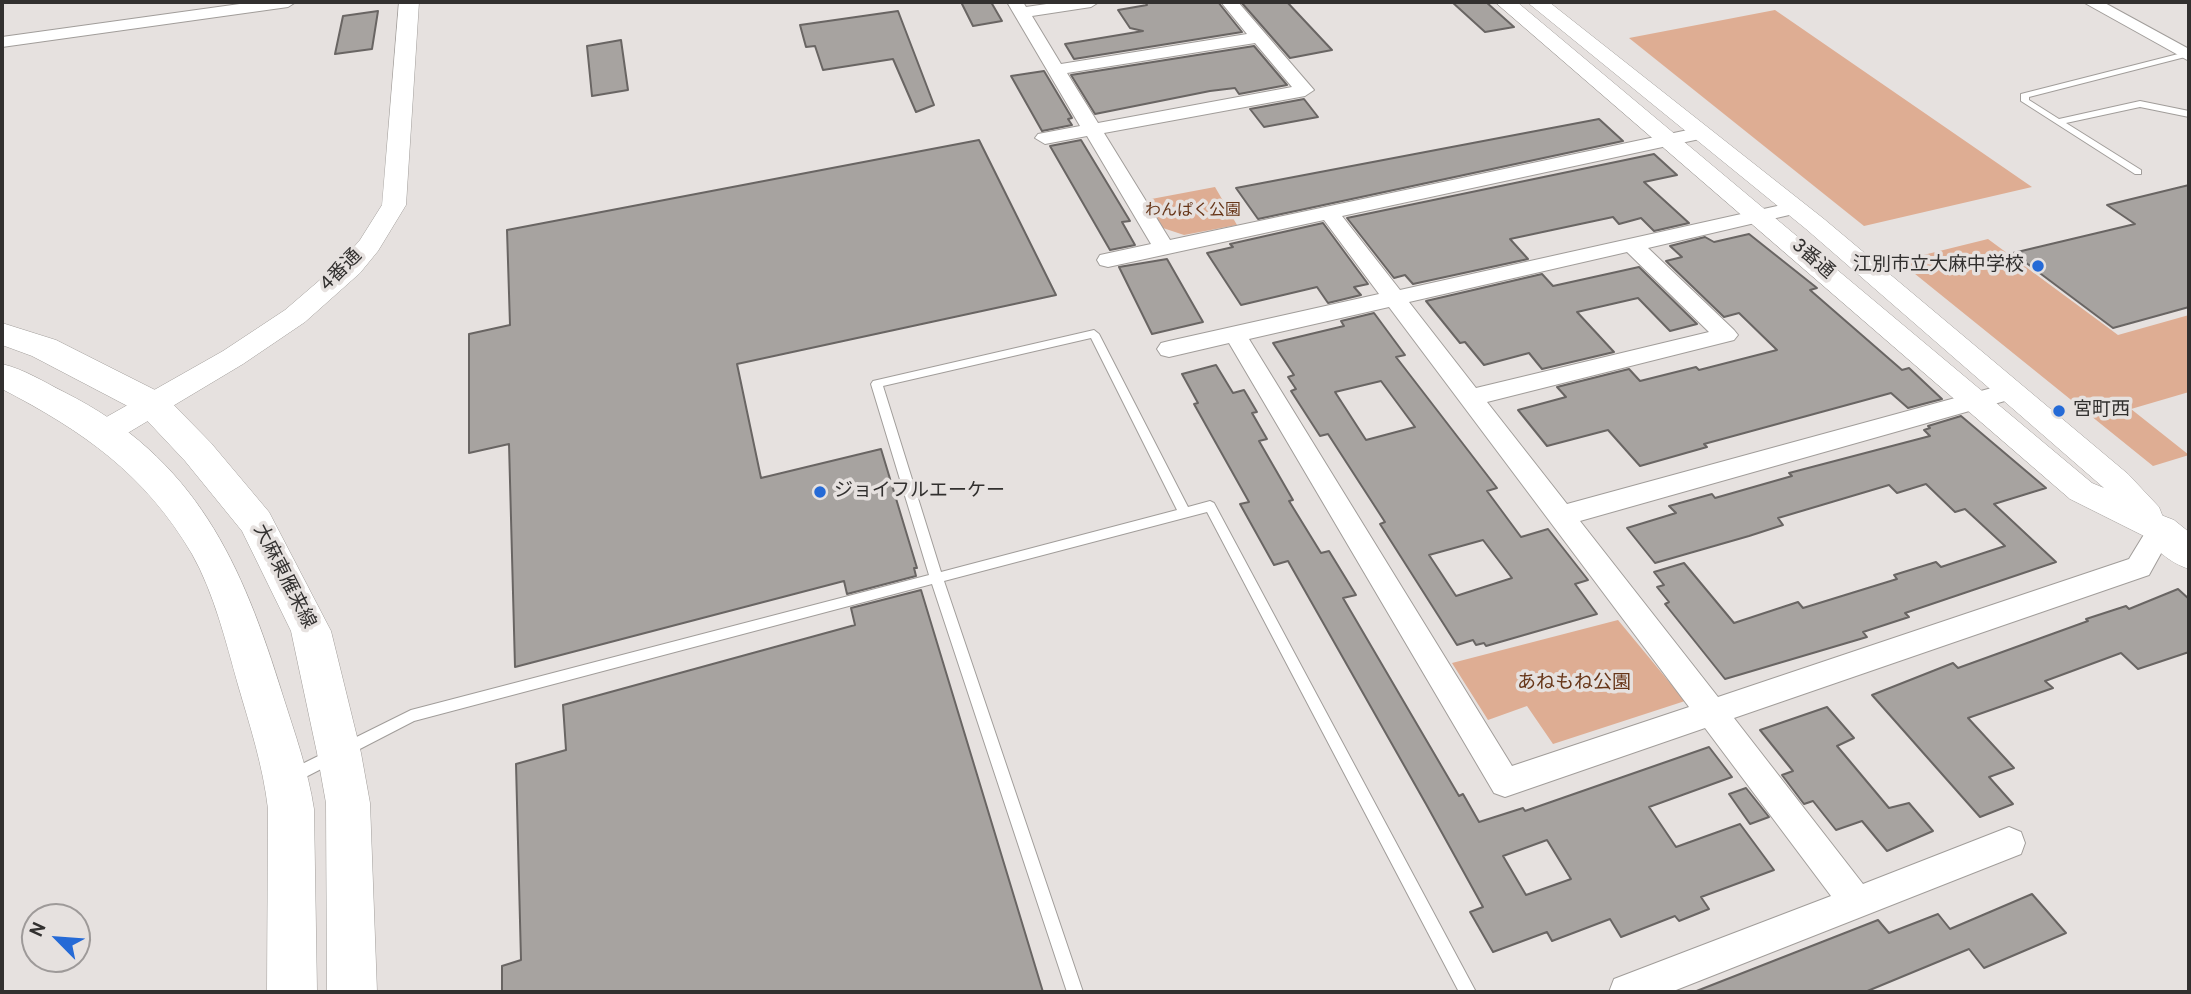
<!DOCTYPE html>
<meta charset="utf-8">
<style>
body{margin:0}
#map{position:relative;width:2191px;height:994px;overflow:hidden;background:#e6e1df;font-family:Overpass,sans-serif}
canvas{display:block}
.frame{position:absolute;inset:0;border:4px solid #32302f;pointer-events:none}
.north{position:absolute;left:21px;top:903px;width:70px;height:70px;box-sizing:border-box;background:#e6e1df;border:2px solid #9e9a99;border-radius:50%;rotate:295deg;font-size:19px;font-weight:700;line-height:28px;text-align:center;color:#32302f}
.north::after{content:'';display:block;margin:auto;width:24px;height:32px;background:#256ad6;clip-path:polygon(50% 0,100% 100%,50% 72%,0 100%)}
</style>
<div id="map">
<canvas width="2191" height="994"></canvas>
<div class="frame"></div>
<div class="north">N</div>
</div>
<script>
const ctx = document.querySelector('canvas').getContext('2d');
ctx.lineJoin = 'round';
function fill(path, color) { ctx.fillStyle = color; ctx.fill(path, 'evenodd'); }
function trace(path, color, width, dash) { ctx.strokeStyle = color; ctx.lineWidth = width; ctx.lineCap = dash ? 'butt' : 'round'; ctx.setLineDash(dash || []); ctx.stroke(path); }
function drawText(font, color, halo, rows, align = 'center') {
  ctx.font = font + ' Overpass,"Noto Sans JP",sans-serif'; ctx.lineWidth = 7; ctx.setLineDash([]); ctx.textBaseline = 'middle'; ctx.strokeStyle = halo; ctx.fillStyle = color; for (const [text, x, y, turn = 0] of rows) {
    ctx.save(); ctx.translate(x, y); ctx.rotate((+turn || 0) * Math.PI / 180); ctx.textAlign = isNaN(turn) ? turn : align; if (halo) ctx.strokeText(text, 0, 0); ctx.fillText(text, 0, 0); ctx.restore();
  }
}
fill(new Path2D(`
 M1775,10L2032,187L1864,226L1629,38Z
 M1215,187L1237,225L1184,235L1163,228L1146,200Z
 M1988,239L2118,335L2189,315V392L2131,409L2189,455L2153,466L1899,261Z
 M1618,620L1685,701L1553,744L1527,706L1488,720L1452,663Z`), '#dead93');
const building = new Path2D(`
 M961,2H991L1002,21L973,26Z
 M1145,2H1218L1242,32L1074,59L1065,44L1143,31L1130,28L1118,10L1147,5Z
 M1241,2H1287L1332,50L1290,58Z
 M1452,2H1486L1514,27L1485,32Z
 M378,11L372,49L335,54L343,16Z
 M898,11L934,105L916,112L893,59L823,70L815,46L806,47L800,25Z
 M621,40L628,90L592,96L587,46Z
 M1254,46L1287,85L1239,94L1235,88L1210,91L1095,114L1071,75Z
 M1044,71L1072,118L1068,119L1072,125L1042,131L1011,76Z
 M1304,99L1318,117L1264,127L1250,109Z
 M1599,119L1623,141L1258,219L1236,188Z
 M979,140L1056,295L737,364L761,478L881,449L917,568H914L916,576L847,594L844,581L515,667L509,444L469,453V334L510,325L507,230Z
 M1081,140L1130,221L1122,222L1135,245L1110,250L1050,146Z
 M1654,154L1677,175L1644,182L1689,223L1654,231L1641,218L1619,224L1613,217L1510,239L1528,259L1413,284L1405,275L1394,278L1347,218Z
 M2189,185V307L2113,328L2013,253L2135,224L2107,205Z
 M1323,223L1368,284L1354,287L1361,295L1328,303L1317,287L1241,305L1207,253L1233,247L1230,244Z
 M1749,234L1817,288L1810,290L1902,370L1909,368L1942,399L1908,408L1891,393L1704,444L1707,447L1640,466L1608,430L1547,446L1518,410L1566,397L1557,387L1629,369L1640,381L1696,367L1699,370L1777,350L1739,313L1724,317L1666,261L1682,257L1670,246L1705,237L1714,242Z
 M1167,259L1203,322L1152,334L1119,267Z
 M1639,267L1697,324L1670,331L1638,298L1577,312L1614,352L1542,369L1529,353L1484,365L1465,342L1460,343L1426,301L1542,274L1553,286Z
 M1374,313L1405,355L1396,357L1497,488L1487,491L1521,537L1548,529L1588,580L1575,584L1597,614L1486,646L1484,643L1476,645L1473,640L1457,645L1380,524L1385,522L1328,434L1320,436L1291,391L1296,389L1288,377L1294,375L1273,343L1344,326L1341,321ZM1381,381L1415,427L1366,440L1335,392ZM1483,540L1512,578L1456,596L1429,555Z
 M1216,365L1233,393L1244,390L1257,412L1252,413L1267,439L1259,441L1293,500L1289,501L1321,553L1329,551L1356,595L1343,598L1459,796L1463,794L1479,822L1523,808L1525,811L1709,747L1732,777L1649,807L1676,847L1740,824L1774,870L1701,897L1709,909L1679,921L1675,916L1621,937L1610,919L1552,941L1547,932L1493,952L1470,912L1483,907L1426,804L1288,561L1274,565L1240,504L1249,502L1194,404L1198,403L1182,374ZM1547,840L1571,879L1526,895L1503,856Z
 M1961,416L2046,488L1994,504L2056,562L1905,613L1909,617L1863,632L1867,637L1725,679L1665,604L1669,602L1657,587L1664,585L1654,572L1684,563L1734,623L1798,602L1803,608L1897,579L1894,575L1936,562L1941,567L2005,546L1965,509L1955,512L1926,484L1897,493L1889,485L1778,518L1783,525L1749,536L1655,563L1627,528L1676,513L1669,506L1712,494L1715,498L1792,476L1789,473L1930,436L1924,430L1930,428L1928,426Z
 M2178,589L2189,599V652L2138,669L2121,653L2045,681L2053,688L1968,718L2014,768L1989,777L2013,804L1980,817L1872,695L1953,663L1958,668L2088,621L2086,619L2126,606L2129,609Z
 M921,590L1043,992H502V966L521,960L516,764L566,750L563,705L855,625L851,608Z
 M1827,707L1854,738L1837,746L1889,808L1909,803L1933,831L1887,851L1862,821L1836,830L1813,801L1804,804L1782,775L1793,771L1760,730Z
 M1746,788L1769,817L1750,824L1729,794Z
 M2032,894L2066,933L1984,968L1969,949L1865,992H1694L1878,920L1889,933L1938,914L1950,929Z`);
fill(building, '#a7a3a0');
trace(building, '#696563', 2);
const service = new Path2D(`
 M2186,52L2189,53V56L2029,97V100L2059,119L2140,101L2189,111V117L2140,107L2066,123L2141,170V174H2135L2021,101V94Z
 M1094,330L1099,334L1188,507L1210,501L1214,503L1476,992H1459L1207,512L944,581L1083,992H1067L932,584L414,721L296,782L291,784L286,782L284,777L286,772L411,710L929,575L871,384L873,381ZM1091,338L1177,510L941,572L883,386Z`);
const minor = new Path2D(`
 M254,2H296L288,7L2,47V37Z
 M1007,2H1023L1026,7L1060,2H1099L1091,7L1032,16L1061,64L1247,34L1221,2H1238L1314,90L1305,96L1104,133L1170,240L1702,127L1712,133L1709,137L1342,216L1400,290L1795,202L1802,204L1805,208L1802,212L1648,248L1734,330L1738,335L1734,340L1487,402L1567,504L2010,383L2019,385L2022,391L2019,397L1580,521L1718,697L2129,559L2151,523L2161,520L2171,523L2174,530L2149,575L1734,718L1863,884L2009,827L2021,832L2025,843L2021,854L1671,992H1609L1614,979L1831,896L1705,728L1505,797L1494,793L1229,343L1169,357L1161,355L1157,349L1161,343L1169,341L1379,294L1324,220L1108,267L1100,265L1097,260L1100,255L1151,244L1087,136L1045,144L1035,138L1038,134L1080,126ZM1255,43L1292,87L1098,123L1067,73ZM1627,252L1709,332L1476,388L1409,302ZM1389,307L1689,707L1512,766L1249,339Z
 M2083,2H2103L2189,49V61Z`);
const tertiary = new Path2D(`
 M399,2H419L406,205L378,251L360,273L305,322L243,364L116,440L105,443L94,440L90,432L94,424L223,351L285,310L342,261L360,240L382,205Z
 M1495,2H1517L2092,483L2104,488L1806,229L1527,2H1549L1824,219L2128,474L2159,507L2163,517L2172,521L2177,530L2172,539L2161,542L2150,539L2070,499Z`);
const secondary = new Path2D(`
 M2,323L56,340L163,394L211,443L269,512L331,631L361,753L370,803L377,992H327L326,803L317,753L291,631L242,531L185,461L139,412L32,356L2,345Z
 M2,364C24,369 44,382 64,392C196,458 242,563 283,696C295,734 308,770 314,809L317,992H267L268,809C263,766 250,726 238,685C226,642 214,593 192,554C145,474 83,431 2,389Z
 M2161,515L2174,520L2189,532V569C2170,563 2152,548 2142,530L2148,520Z`);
trace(service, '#a19d9a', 2);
trace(minor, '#a19d9a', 2);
trace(tertiary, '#a19d9a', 1);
trace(secondary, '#a19d9a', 1);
fill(service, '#fff');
fill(minor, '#fff');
fill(tertiary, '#fff');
fill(secondary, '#fff');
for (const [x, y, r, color] of [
 [2038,266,7,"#256ad6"],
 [2059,411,7,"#256ad6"],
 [820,492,7,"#256ad6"]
]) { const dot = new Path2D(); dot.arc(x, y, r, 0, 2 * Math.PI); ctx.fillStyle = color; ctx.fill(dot); trace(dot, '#e6e1df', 2.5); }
drawText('16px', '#673619', '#e6e1df', [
 ["わんぱく公園",1193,212]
]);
drawText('19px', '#32302f', '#e6e1df', [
 ["3番通",1812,260,41],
 ["4番通",342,271,-45],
 ["大麻東雁来線",283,577,63]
]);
drawText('19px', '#32302f', '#e6e1df', [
 ["江別市立大麻中学校",2024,266,"right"],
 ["宮町西",2073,411],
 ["ジョイフルエーケー",834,492]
], 'left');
drawText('19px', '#673619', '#e6e1df', [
 ["あねもね公園",1574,684]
]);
</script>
